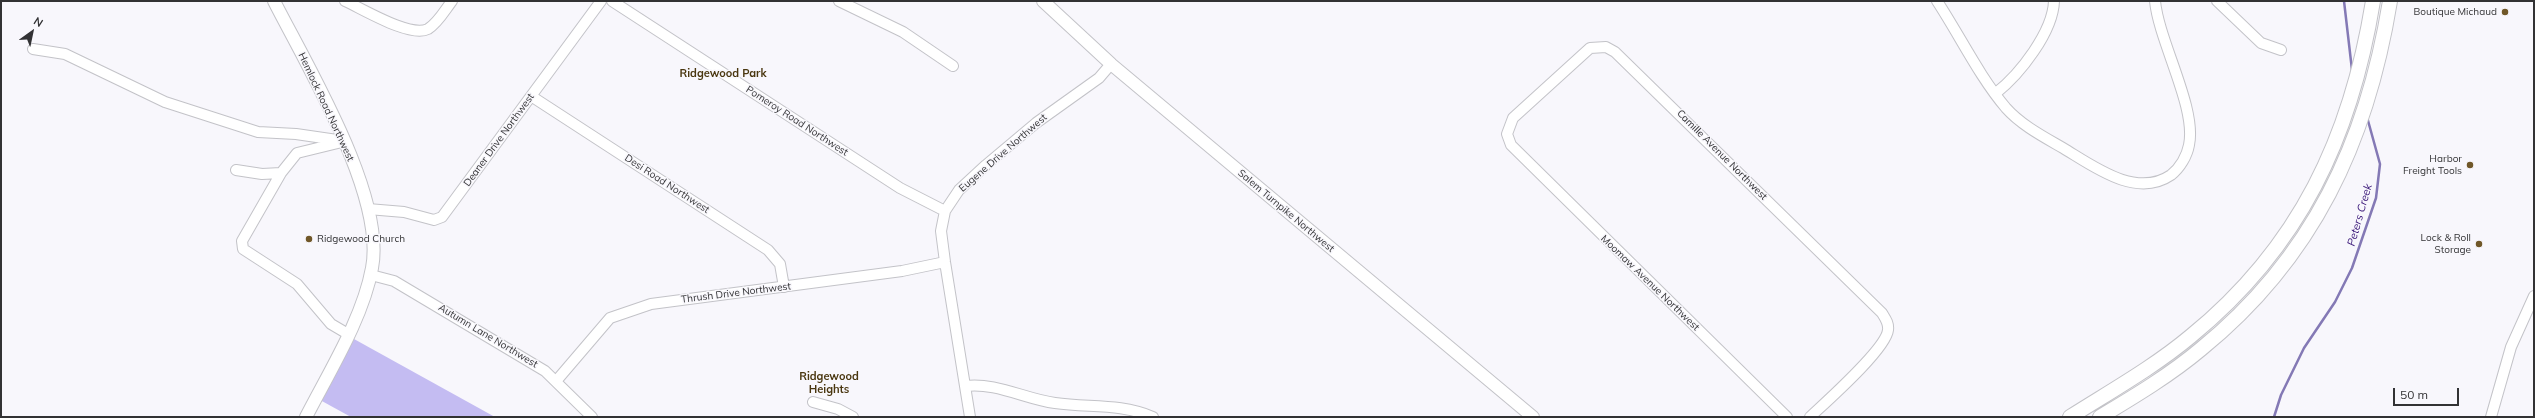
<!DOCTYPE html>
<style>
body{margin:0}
#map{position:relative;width:2535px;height:418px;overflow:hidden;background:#f8f7fc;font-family:Mulish,sans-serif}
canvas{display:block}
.frame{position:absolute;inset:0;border:2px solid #323234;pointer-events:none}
.north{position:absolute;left:12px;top:12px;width:40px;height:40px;-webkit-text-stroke:3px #f8f7fc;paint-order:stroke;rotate:33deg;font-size:11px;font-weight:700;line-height:16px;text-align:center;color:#323234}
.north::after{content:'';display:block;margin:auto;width:14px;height:18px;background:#323234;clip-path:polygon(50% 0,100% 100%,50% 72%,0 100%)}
.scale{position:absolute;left:2393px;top:388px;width:66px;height:18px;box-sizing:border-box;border:2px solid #323234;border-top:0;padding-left:5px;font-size:12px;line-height:14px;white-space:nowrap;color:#323234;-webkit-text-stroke:3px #f8f7fc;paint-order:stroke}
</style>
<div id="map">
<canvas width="2535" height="418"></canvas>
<div class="frame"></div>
<div class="north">N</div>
<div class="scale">50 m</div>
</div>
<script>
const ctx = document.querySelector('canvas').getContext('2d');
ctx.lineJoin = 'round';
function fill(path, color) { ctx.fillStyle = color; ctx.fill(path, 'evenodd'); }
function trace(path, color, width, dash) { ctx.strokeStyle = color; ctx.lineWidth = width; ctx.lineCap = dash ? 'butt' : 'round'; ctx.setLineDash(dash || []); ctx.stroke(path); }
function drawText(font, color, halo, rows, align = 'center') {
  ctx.font = font + ' Mulish,sans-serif'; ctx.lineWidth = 3; ctx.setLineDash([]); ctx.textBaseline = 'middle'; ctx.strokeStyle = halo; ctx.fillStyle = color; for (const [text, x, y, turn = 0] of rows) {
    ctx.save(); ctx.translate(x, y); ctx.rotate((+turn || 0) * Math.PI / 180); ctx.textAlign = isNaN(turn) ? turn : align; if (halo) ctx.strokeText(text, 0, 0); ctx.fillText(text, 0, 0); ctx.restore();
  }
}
fill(new Path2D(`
 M354,339L495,417H351L320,400Z`), '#c4bcf2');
trace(new Path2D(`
 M2344,1L2352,70
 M2274,417L2281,395L2304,348L2335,302L2352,268L2376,198L2380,164L2367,117`), '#8479b5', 2.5);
const minor = new Path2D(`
 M345,1C363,9 410,38 428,29C438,23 445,10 452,1
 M612,1L900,188L945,211
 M839,1L903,32L953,66
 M1937,1C1960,36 1979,76 2006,108C2021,125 2044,137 2063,148C2093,166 2136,199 2171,175C2180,168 2187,156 2189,145C2197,108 2159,42 2155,1
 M2217,1L2261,43L2281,50
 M33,49L65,54L165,102L258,132L296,134L344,141
 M1996,93C2020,74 2053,32 2054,1
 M531,96L768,250L780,264L784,287
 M236,170L262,174L281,173L297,153L342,142
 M281,173L242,241L243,249L297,284L331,324L348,334
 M368,209L404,212L434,220L442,217L601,1
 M371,275L394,281L545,371L592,417
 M557,380L610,318L651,304L902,271L945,262
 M965,386C996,382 1025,399 1055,403C1090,408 1119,403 1153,417
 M813,402L838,409L853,417
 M970,417L945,262L941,231L945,211L959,190L986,165L1036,123L1099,78L1111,64
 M1787,417L1511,145L1507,134L1513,118L1590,48L1606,47L1615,52L1882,313C1885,318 1889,323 1888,330C1886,349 1827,401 1810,417
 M2491,417L2511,347L2534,296`);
const tertiary = new Path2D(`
 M274,1C307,66 386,196 372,268C363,318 329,372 306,417
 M1043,1L1111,64L1533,417`);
const secondary = new Path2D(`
 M2070,417C2111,391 2154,367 2191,336C2300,247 2351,137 2373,1
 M2100,417C2135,396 2170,375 2201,349C2313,258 2367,142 2390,1`);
trace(minor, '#c3c3c8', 12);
trace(tertiary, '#c3c3c8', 14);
trace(secondary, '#c3c3c8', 16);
trace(minor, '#fff', 10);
trace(tertiary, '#fff', 12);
trace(secondary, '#fff', 14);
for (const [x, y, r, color] of [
 [2505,12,4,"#705728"],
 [2470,165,4,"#705728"],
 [309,239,4,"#705728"],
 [2479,244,4,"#705728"]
]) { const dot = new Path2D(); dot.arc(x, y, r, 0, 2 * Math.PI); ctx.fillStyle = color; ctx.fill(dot); trace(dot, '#f8f7fc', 1.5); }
drawText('10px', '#323234', '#f8f7fc', [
 ["Boutique Michaud",2497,12],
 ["Harbor",2462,159],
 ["Freight Tools",2462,171],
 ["Lock & Roll",2471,238],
 ["Storage",2471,250],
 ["Ridgewood Church",317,239,"left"]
], 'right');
drawText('10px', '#323234', '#f8f7fc', [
 ["Hemlock Road Northwest",326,107,65],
 ["Pomeroy Road Northwest",797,121,33],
 ["Deaner Drive Northwest",499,140,-54],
 ["Eugene Drive Northwest",1003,153,-41],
 ["Camille Avenue Northwest",1722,155,45],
 ["Desi Road Northwest",667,184,33],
 ["Salem Turnpike Northwest",1286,211,40],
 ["Moomaw Avenue Northwest",1650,283,44],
 ["Thrush Drive Northwest",736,293,-7],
 ["Autumn Lane Northwest",488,336,31]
]);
drawText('bold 11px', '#4a3710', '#f8f7fc', [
 ["Ridgewood Park",723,74],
 ["Ridgewood",829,377],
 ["Heights",829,390]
]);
drawText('italic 11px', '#391678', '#f8f7fc', [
 ["Peters Creek",2360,215,-74]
]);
</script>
